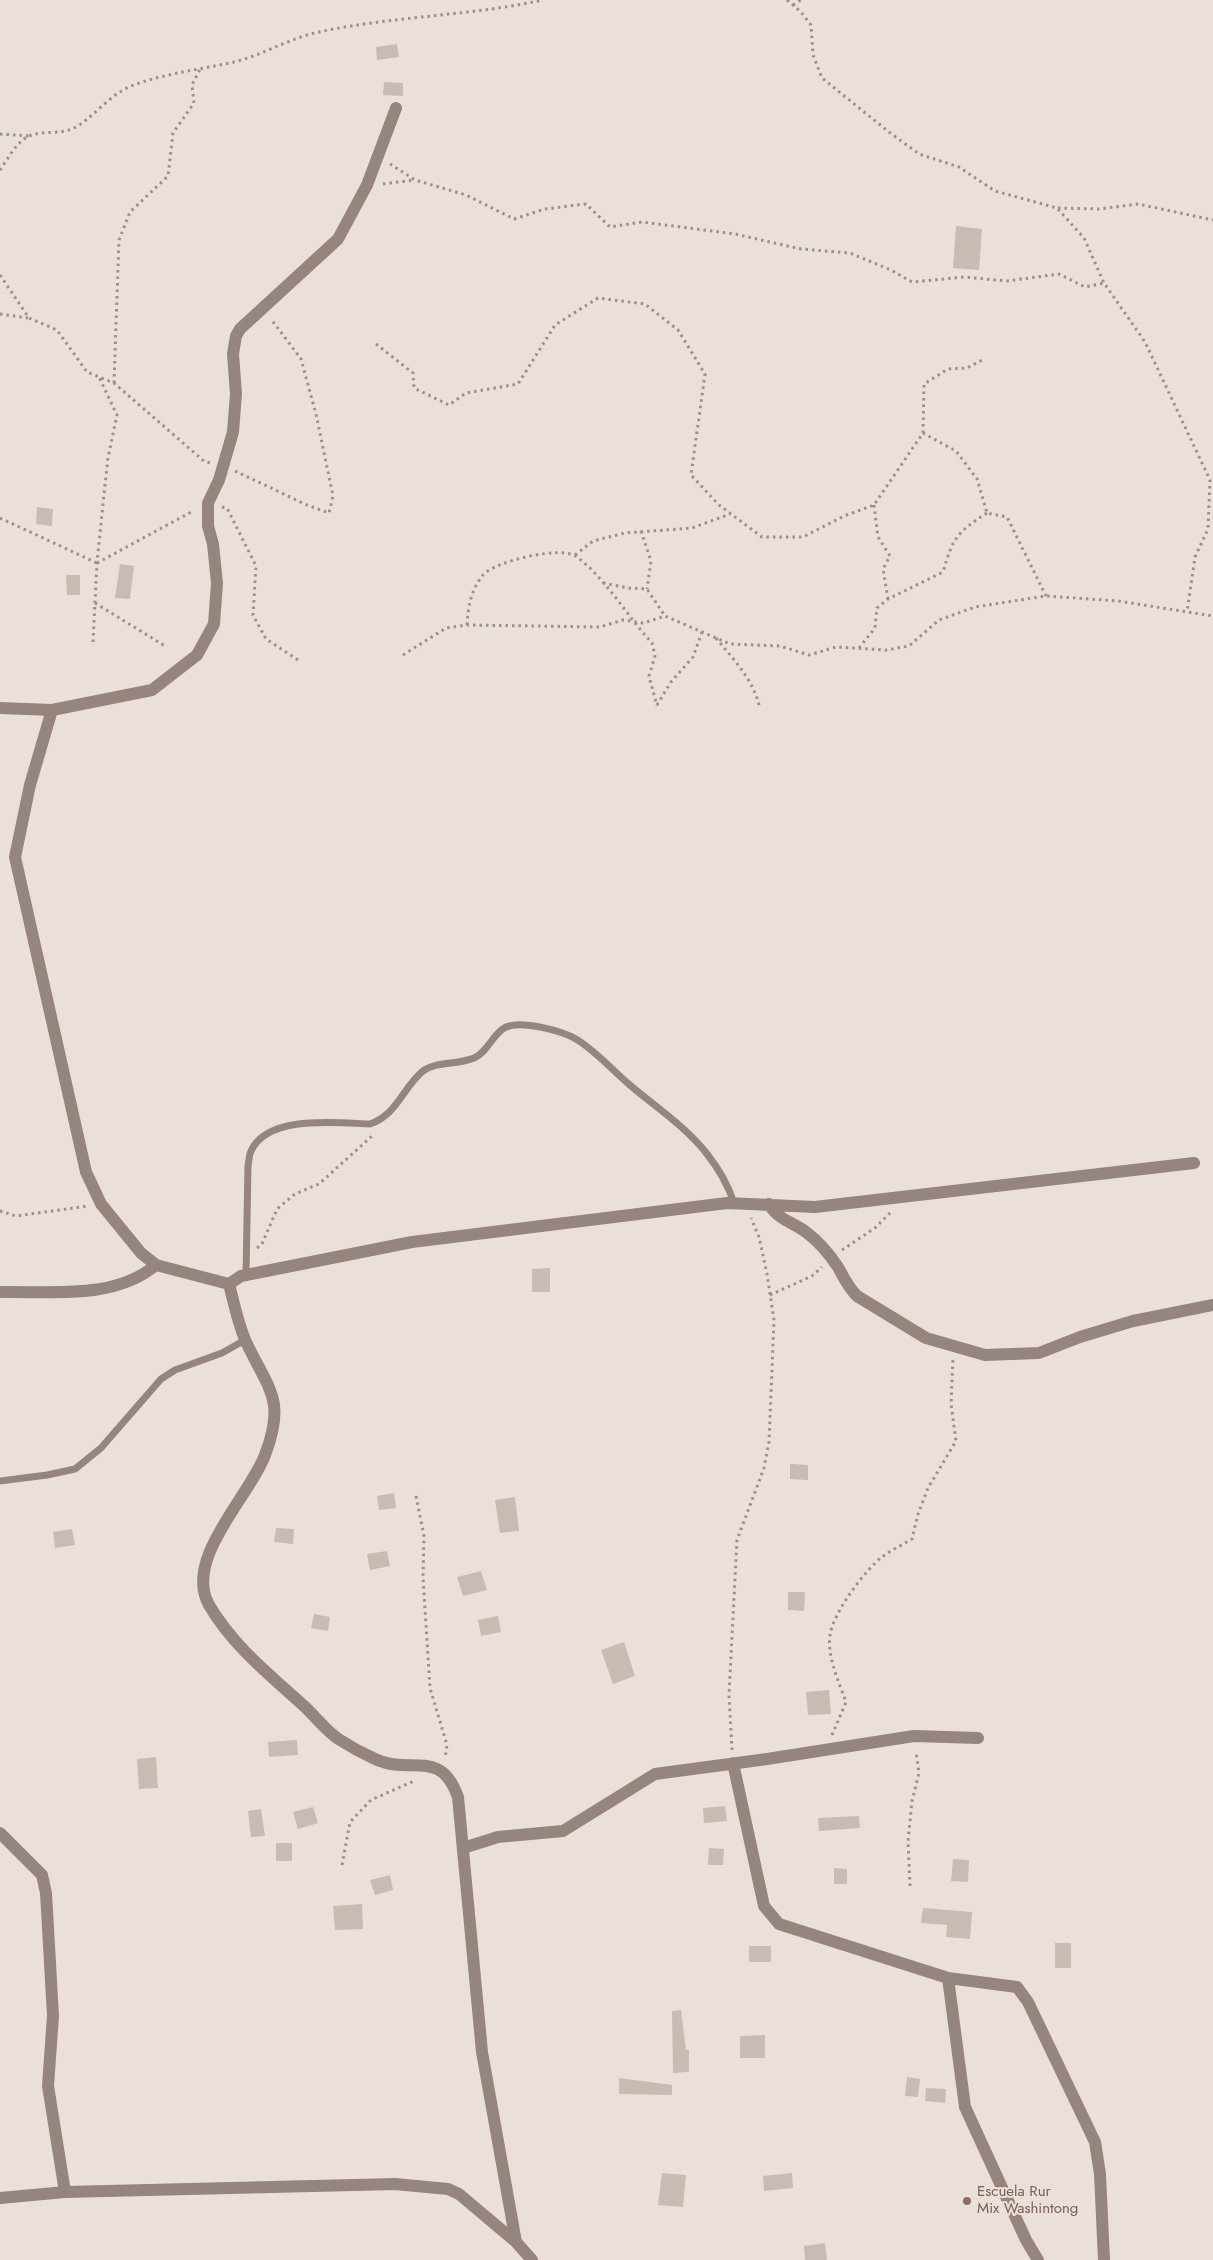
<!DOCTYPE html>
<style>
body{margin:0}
canvas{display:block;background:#ebe0d9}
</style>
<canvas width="1213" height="2260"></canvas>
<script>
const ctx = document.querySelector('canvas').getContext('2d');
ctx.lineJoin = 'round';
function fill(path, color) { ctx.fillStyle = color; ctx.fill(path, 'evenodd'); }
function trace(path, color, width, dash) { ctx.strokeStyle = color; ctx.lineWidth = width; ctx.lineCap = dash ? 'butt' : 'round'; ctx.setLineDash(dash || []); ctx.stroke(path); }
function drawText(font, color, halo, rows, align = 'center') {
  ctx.font = font + ' Jost,sans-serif'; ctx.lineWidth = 4; ctx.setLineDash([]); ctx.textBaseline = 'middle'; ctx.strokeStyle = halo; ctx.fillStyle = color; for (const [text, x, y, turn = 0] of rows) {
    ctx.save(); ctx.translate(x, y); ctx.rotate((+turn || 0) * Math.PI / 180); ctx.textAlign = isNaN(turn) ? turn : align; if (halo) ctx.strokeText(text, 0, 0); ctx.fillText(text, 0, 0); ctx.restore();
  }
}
fill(new Path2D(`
 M397,44L399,57L377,60L376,47Z
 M384,82L403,83V96L383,95Z
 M956,226L982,229L979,270L953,268Z
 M37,507L53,509L52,526L36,524Z
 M120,564L134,566L130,599L115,598Z
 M66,575H80V595H67Z
 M550,1268V1292H532V1269Z
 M790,1464L808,1465V1480L790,1479Z
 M394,1493L396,1508L379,1510L377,1496Z
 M515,1497L519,1531L500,1533L495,1500Z
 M276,1528L294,1529L293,1544L274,1542Z
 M72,1529L75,1545L55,1548L53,1532Z
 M387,1551L390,1566L370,1570L367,1554Z
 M481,1571L487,1590L463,1596L457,1577Z
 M788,1592H805L804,1611L788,1610Z
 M314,1614L330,1617L328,1631L311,1628Z
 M498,1616L501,1632L481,1636L478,1620Z
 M624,1642L635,1676L613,1684L601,1650Z
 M829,1690L831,1714L808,1715L806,1692Z
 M297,1740L298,1755L269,1757L268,1742Z
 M156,1757L158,1788L139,1789L137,1759Z
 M725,1806L727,1821L704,1823L703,1808Z
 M313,1807L318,1823L298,1829L293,1812Z
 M261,1809L265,1836L251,1837L248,1811Z
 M859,1816L860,1828L819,1831L818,1818Z
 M276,1843H292V1861H276Z
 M709,1848L724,1849L723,1865H708Z
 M953,1859L969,1860L968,1882L951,1881Z
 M834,1868L847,1869V1884H834Z
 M390,1875L393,1890L375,1895L370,1880Z
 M362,1904L363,1929L335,1930L333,1906Z
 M923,1908L972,1912L970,1939L946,1937L947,1925L921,1923Z
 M1055,1943H1071V1968H1055Z
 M749,1946H771V1962H749Z
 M681,2010L686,2050H689V2072L673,2073L672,2011Z
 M765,2035V2058H740V2036Z
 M907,2077L920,2079L918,2097L905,2096Z
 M619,2078L672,2085V2095L619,2094Z
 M926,2088L946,2089L945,2103L925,2101Z
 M662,2173L686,2175L683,2207L658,2205Z
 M792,2173L793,2188L764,2191L763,2176Z
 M825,2243L827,2260H805L804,2246Z`), '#c6bcb4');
trace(new Path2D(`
 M787,0L800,11L811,25L813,55L822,78L889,132L919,154L959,167L995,191L1057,208L1084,238L1104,283L1145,342L1210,480L1208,529L1195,557L1187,612
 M793,5L801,0
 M0,134L29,136
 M390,164L415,180L466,195L514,219L545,209L586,204L610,227L642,222L735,234L801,249L850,253L891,270L912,282L964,277L1007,281L1059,274L1085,287L1104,283
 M0,170C8,159 16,142 29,136C43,130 60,135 74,128C92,119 109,95 131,86C165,73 199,70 234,62C263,55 290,38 319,32C393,16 470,16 543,0
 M383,184L414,180
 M1058,208L1099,209L1138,204L1213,220
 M0,275L29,318L57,330L87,372L114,383L205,462L211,463
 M0,314L28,318
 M376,344L413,373L414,388L449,405L466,393L518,384L555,325L598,298L645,304L678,330L705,374L691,475L719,505L762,537H803L844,516L874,505L923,433L956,451L977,479L987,513L1007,517L1046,596
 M114,383L119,240L130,212L168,176L173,133L194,103L192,85L200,69
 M923,433L924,384L948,369L967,368L984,359
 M235,471L307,505L329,513L333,496L316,414L301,359L271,319
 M874,505L878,537L890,556L883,569L888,599
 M222,507L227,508L256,566L253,615L266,639L298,660
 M0,518L97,563
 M641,531L651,561L647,589
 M575,555L593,541L625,533L692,528L730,514
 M97,563L193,511
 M603,583L628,588L647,589L665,616
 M95,603L165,646
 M467,625C468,606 471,590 483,575C495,561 562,545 577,557C607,580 627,616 652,643L655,656L649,676L657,706
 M716,638C734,660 754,680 760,709
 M93,642L97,563L104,494L108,458L117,415L99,377
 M859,648L875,628L877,608L888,599L943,572C953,538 956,533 987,513
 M403,655L446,628L467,625L600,627L623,620L643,623L665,616L730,644L780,646L809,655L836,647L886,650L909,646L939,620L975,607L1046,596L1118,601L1213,616
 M657,705L671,682L693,657L702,632
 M0,1211L16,1216L88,1206
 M257,1248L262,1244L277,1209L295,1194L319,1184L372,1136
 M842,1250L875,1228L890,1213
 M770,1295L812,1276L822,1267
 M416,1496L424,1536L423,1577L430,1688L447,1745L445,1759
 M832,1735L846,1702C839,1682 827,1657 830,1635C833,1613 865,1570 882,1557C891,1550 902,1545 912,1539L918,1514L928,1488L956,1441L951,1404L953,1359
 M732,1750L729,1695L737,1540L764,1468L769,1442L774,1320L767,1274L759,1237L751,1218
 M342,1865L350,1822L371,1800L414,1781
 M910,1886L908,1841L912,1801L919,1773L916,1751`), '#98908a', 3, [2.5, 4]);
trace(new Path2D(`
 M246,1275L248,1166C249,1161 249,1155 251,1151C268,1114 338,1123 370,1124C397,1115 403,1087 423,1071C436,1061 458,1065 474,1058C488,1052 493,1033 506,1027C522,1020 562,1031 576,1039C596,1051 613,1071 631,1086C657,1108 686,1127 707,1154C719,1169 728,1185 734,1203
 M0,1481L47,1475L75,1469L101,1448L161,1379L175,1370L222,1353L245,1340`), '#96847f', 7);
trace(new Path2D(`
 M0,708L52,710L152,690L197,655L214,624L217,583L213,544L208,526V503L219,480L233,432L236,394L233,354L236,336L240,329L338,239L367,185L396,108
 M52,710L30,785L15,857L86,1172L101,1204L141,1253L156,1265L229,1284C234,1303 238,1324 246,1342C269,1390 286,1400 265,1455C250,1496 183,1559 209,1605C233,1646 270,1675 304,1706C316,1717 327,1732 340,1740C351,1747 362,1753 373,1758C409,1777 440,1746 458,1797L482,2052L516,2242L532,2260
 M769,1204C778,1220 793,1222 806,1232C818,1241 830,1255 838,1267C844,1278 848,1287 857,1296L926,1338L985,1355L1039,1353L1080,1337L1133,1321L1213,1305
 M229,1284L241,1276L412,1242L727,1203L815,1207L1194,1163
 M0,1292C52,1291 114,1300 156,1265
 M733,1763L764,1906L779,1924L948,1978L965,2107L1026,2240L1038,2260
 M0,1833L42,1875L46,1893L53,2016L48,2086L65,2192
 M463,1848L498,1837L563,1831L655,1774L767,1759L914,1736L978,1738
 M948,1978L1017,1987L1028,2002L1095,2142L1100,2174L1104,2260
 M0,2198L65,2192L395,2184L448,2189L459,2194L516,2242`), '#96847f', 12);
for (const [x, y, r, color] of [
 [967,2201,5,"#8d6e63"]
]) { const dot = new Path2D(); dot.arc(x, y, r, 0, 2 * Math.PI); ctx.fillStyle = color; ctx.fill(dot); trace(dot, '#ebe0d9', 2); }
drawText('15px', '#785e54', '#ebe0d9', [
 ["Escuela Rur",977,2192],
 ["Mix Washintong",977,2209]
], 'left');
</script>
